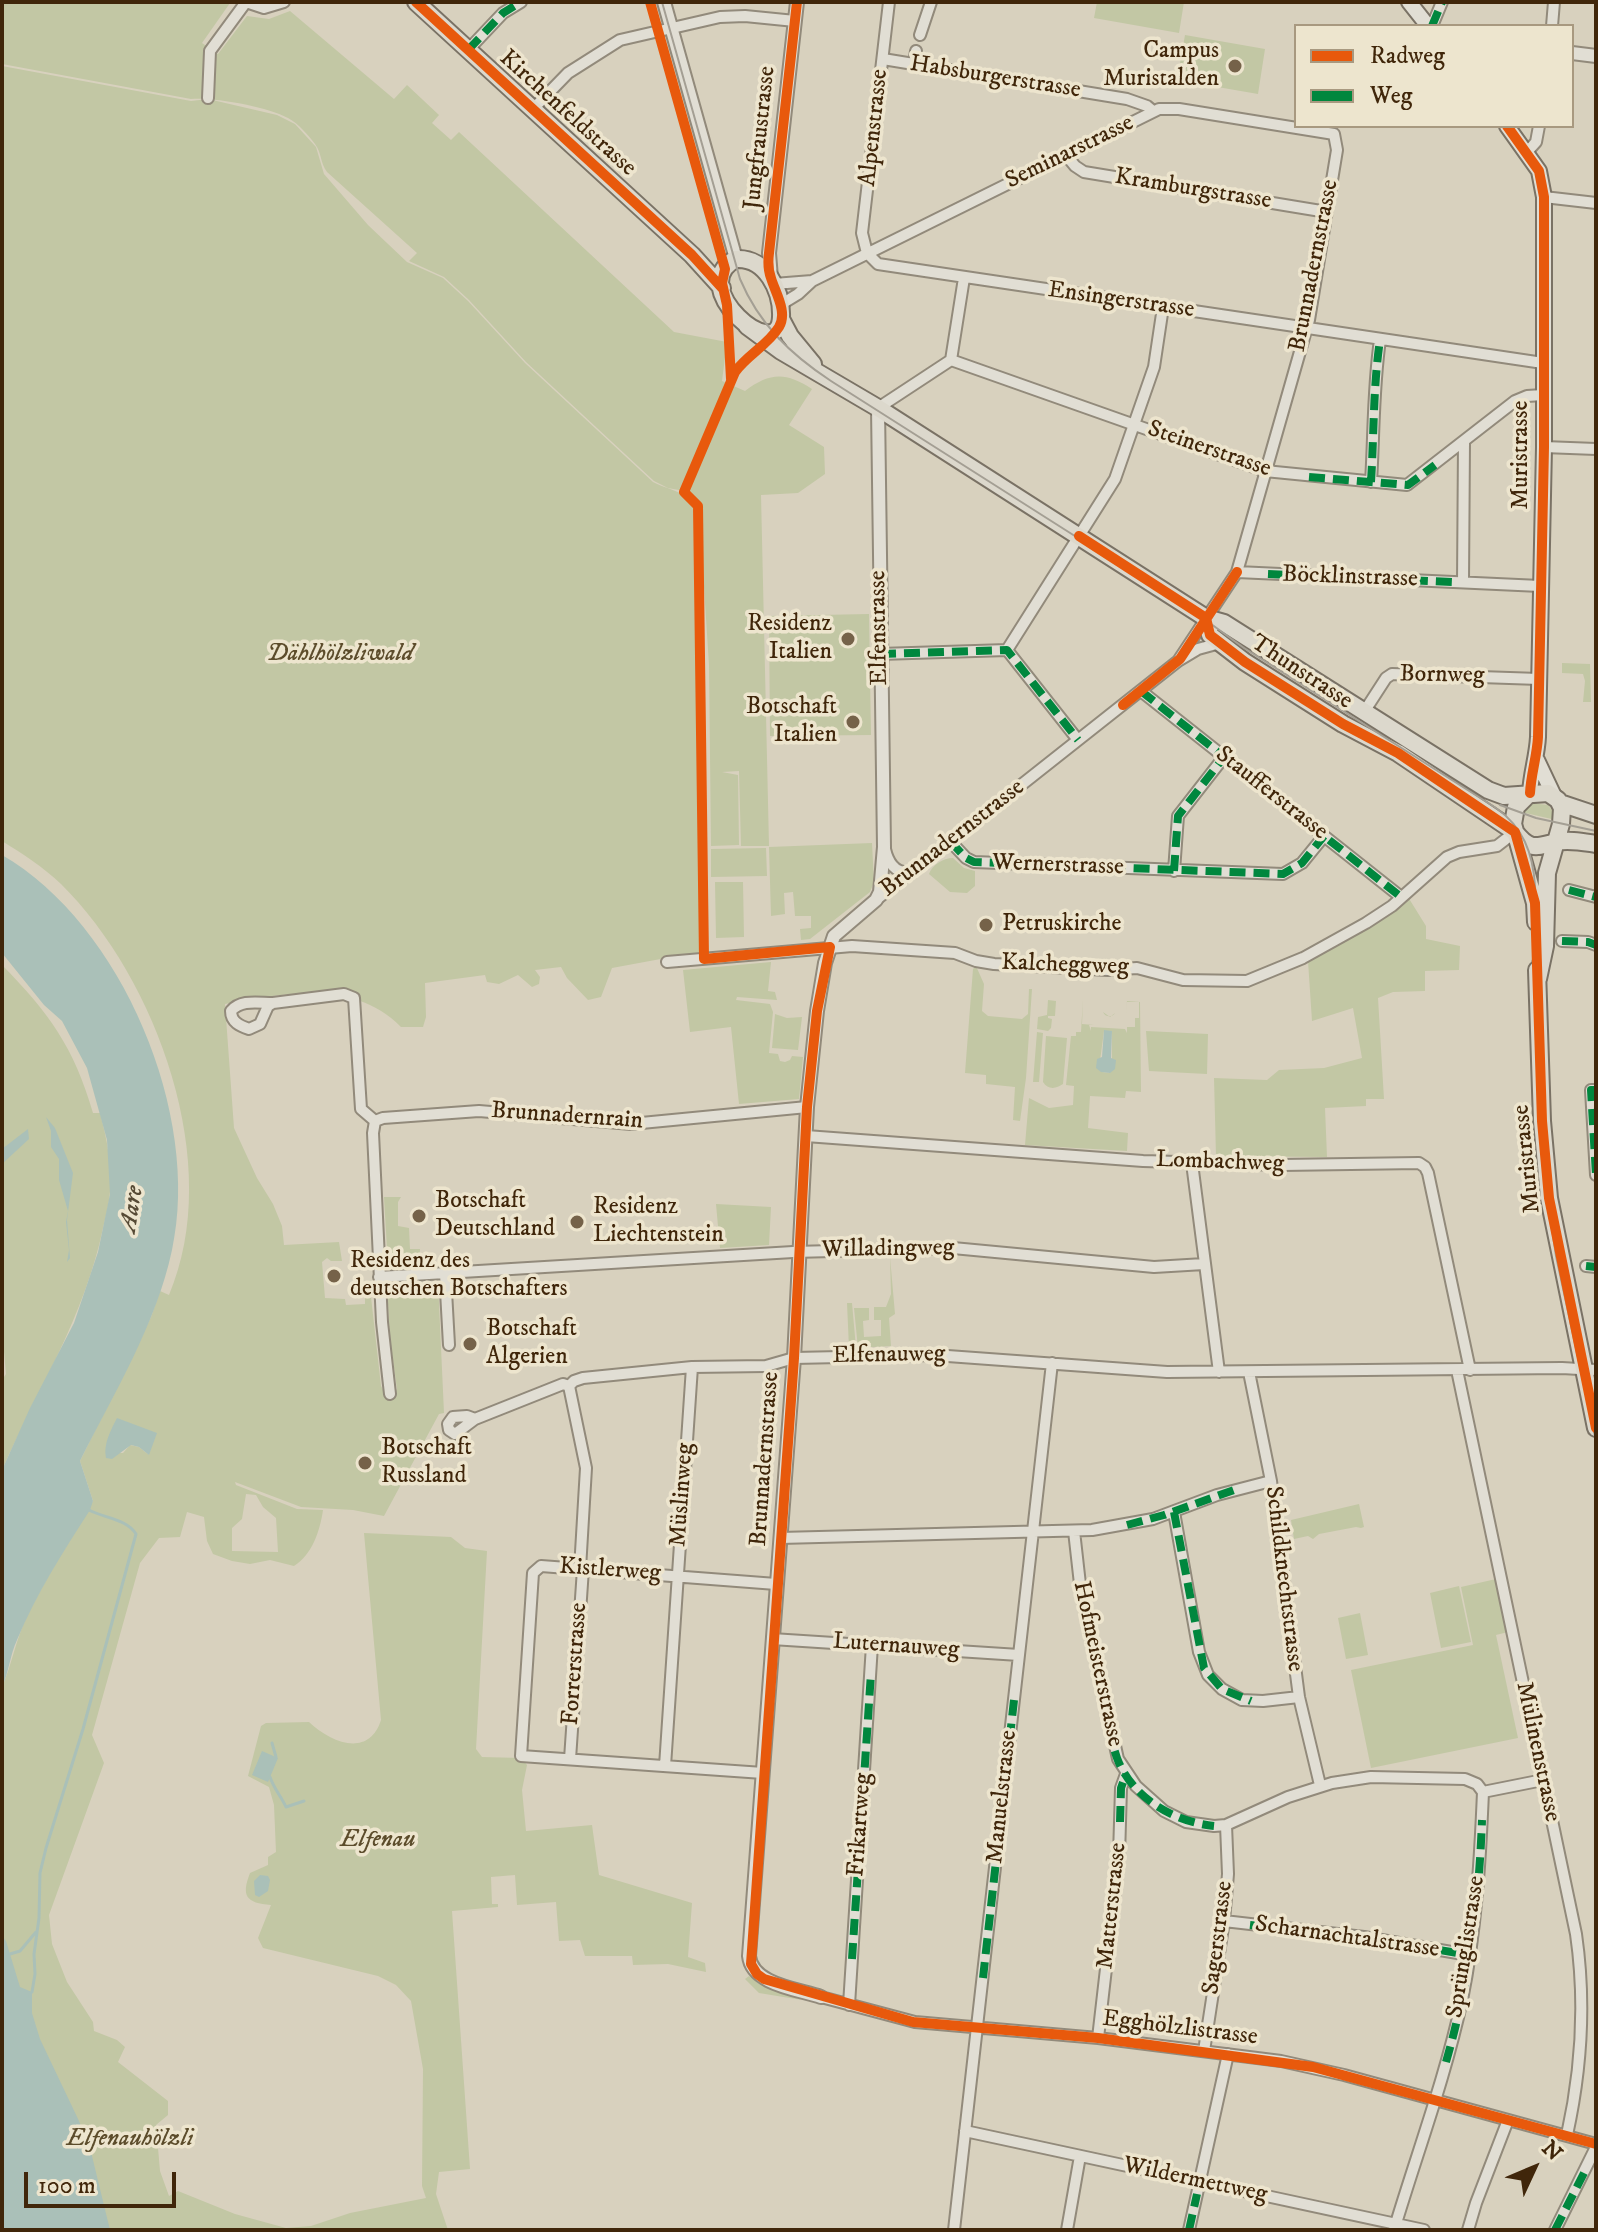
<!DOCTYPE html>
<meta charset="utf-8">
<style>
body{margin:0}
#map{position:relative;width:1598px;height:2232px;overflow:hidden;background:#d8d1be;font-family:"IM FELL DW Pica",serif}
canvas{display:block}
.frame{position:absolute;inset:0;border:4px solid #40260a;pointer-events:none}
.legend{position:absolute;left:1294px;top:24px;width:280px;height:104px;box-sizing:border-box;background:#ede5ce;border:2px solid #a89980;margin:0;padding:10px 14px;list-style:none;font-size:24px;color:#40260a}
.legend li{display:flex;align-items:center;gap:16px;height:40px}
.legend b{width:40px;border:2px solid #a89980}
.north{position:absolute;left:1494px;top:2128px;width:80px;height:80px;-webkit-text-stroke:6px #ede5ce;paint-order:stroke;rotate:46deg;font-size:22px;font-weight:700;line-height:32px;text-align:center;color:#40260a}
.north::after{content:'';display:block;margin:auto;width:28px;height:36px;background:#40260a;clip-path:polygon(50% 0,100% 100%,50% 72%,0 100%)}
.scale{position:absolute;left:24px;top:2172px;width:152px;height:36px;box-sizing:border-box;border:4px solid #40260a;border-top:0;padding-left:10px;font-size:24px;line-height:28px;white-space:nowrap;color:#40260a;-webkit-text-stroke:6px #ede5ce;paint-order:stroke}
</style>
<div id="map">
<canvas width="1598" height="2232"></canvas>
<div class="frame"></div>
<ul class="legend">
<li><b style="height:10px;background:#e8590c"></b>Radweg</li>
<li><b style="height:10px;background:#00873e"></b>Weg</li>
</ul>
<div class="north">N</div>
<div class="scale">100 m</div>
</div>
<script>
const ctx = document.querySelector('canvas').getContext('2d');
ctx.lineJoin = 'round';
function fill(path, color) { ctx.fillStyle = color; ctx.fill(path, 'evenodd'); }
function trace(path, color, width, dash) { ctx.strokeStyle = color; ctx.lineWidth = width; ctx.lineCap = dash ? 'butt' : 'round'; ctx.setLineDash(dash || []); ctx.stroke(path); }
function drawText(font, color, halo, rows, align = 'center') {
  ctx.font = font + ' "IM FELL DW Pica",serif'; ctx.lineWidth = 7; ctx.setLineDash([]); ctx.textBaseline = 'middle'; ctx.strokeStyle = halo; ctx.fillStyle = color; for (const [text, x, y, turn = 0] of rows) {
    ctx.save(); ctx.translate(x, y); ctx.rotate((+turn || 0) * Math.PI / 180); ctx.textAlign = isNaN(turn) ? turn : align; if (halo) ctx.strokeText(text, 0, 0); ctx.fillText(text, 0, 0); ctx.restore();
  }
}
fill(new Path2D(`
 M2,2L230,3L202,43L218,54L247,16L269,19L290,11L394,99L407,85L439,115L432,123L451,140L459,132L674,332L727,342L722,381L745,391C770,372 786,372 812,389L789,425L824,447L825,474L798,493L761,495L769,846H741L739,771L722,772L738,775L739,845L711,846L709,665L703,571L700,570L699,506L685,491L705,447L684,491L668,488L654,481L526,362L469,300L444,277L409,261L417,253L327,172C320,163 322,153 315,144C308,135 299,124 288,118C268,107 214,97 191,99L2,64Z
 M1097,2H1184L1179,33L1094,18Z
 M1185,35L1265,49L1258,94L1177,80Z
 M2,66L191,101L208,99L277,115L295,124L316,147L324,174L368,225L407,262L443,278L468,301L525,363L653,482C673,492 681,489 697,506L702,954L666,958L612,968L601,997L588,1000L567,978L561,967L535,970L540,977L539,984L532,987L518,975L499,984L487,982L485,975L425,983L426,1017L423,1027H401C354,979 285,993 225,1004L234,1128L257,1178L273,1204L282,1226L284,1245L339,1242L342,1261H331L327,1258L322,1262L325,1298L345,1299L346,1305L365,1304V1298L371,1297L381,1386L385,1393L393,1394L397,1389L390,1339L387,1286L389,1284L438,1282L444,1413L439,1414L384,1516L353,1510L301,1507L235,1482L236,1485L297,1509L323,1510C320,1531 312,1555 294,1566L270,1560L250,1564L232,1561L213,1554L207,1541L204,1517L187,1512L180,1537L159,1538L140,1563L92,1735L104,1763L49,1915L52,1944L67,1982L93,2022L94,2031L117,2040L125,2047L118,2062L168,2101V2115L156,2125L160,2171L169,2196L178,2191L235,2214L286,2228L311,2226L350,2213L426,2198L422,2186L423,2069L411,2001L396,1985L378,1976L263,1948L258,1938L271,1905C246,1903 241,1896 250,1873L268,1865V1857L276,1852L274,1805L269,1787L248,1776L261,1726L266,1723L309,1722C331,1743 369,1758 381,1720L364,1533L451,1537L465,1548L487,1551L476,1749L482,1757L521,1758L527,1765L522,1790L526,1831L592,1825L599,1875L692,1903L688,1957L705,1963L706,1972L668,1964L633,1965L632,1956H585L580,1940L559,1941L556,1902L517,1905L515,1875L491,1877L492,1904H498V1907L452,1911L470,2169L439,2172L436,2194L448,2230H2V1937L4,1936H2V1687C12,1664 16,1639 27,1616C47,1576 70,1539 93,1501L80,1461L151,1317L160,1291L169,1295C225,1165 157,979 61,884C43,867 23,854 2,841ZM117,1419L149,1455L139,1447L130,1445L123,1453H116ZM246,1494L256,1495L263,1507L276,1518L278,1552L232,1551V1528L242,1519Z
 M869,614L871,735L770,736L769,616Z
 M1562,663L1590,664L1591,702H1583L1585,681L1583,674L1562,673Z
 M1531,803L1548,805L1554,813L1556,820L1521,812Z
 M872,843L874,882L870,892L810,939L801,940L800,929L811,928V916H795L793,892L784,893L785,914L771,916L769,847Z
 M766,848L767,876L711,877V849Z
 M953,858L964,868L975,871V886L967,893L950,892L929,874C932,865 943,858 953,858Z
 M715,882H743L744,937L716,938Z
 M1408,897L1426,926V939L1460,946L1459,970L1425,971V991L1393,992L1378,998L1384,1099H1366V1106L1325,1108L1327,1157L1216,1156L1214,1078L1267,1080L1279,1070L1324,1068L1362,1058L1353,1008L1312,1021L1308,961Z
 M771,962L768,991L775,992L777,1000L737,997L736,1000L770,1004L773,1012L769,1053L778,1054L780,1061L785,1062L790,1060L792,1056L803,1057L799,1099L739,1104L731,1027L690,1032L683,970Z
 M2,965C49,1013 74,1047 93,1113H100C107,1139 112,1165 110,1192C109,1204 106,1216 103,1228C85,1315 38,1390 2,1470V1380L6,1374L2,1329Z
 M976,966L984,984L982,1011L988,1016L1022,1019L1028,1014L1029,989H1032L1026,1078L1020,1121L1013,1120L1015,1087L986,1084V1075L965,1073L973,969Z
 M1083,999H1089H1083L1082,1024L1094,1025H1089L1091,1031V1027L1125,1029L1127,1033V1027H1123H1135V1018H1139V1002H1127L1126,1013H1115C1112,1018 1105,1017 1103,1012L1092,1011L1103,1012L1110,1017L1115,1013H1126L1127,1001L1140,1002L1141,1092L1126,1091L1125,1098L1090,1096L1088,1128L1128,1133L1127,1151L1025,1145L1029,1098L1049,1108L1073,1105L1074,1086L1066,1085L1071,1036H1076V1032H1081ZM1104,1031H1112V1069L1109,1073L1102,1072L1099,1068Z
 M1048,1000L1056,1001L1055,1016H1048V1018L1052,1019L1051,1028L1048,1031L1037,1029L1038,1017L1047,1015Z
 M775,1014L787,1018L802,1017L798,1050L772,1048Z
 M1146,1031L1208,1034L1207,1074L1149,1071Z
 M1037,1032L1043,1033L1039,1082H1033Z
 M1046,1036L1067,1038L1063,1084C1056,1089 1048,1090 1043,1082Z
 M384,1197H401L398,1202V1226L409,1228L410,1249H420L419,1265L388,1266Z
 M716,1204L771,1207L769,1245L720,1248Z
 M890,1257L895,1314L889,1318L891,1346L858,1348L854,1308H869V1320L863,1321L864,1337L881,1336V1320H874V1307H886L891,1294Z
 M847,1303H852L856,1348H849Z
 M1359,1504L1364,1527L1361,1528L1356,1527L1319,1534L1313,1539L1308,1536L1294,1539L1291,1520Z
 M1496,1579L1508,1632L1496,1635L1518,1738L1371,1768L1351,1670L1473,1645L1461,1587Z
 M1459,1586L1471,1642L1441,1648L1430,1593Z
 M1360,1613L1368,1655L1346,1659L1338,1618Z
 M749,1976L759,1984L802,2000L759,1993L745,1979Z`), '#c2c7a4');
fill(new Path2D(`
 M2,855C122,924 202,1116 172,1250C156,1325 114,1393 80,1461L93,1501L90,1510C63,1552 36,1594 17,1640C10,1655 9,1672 2,1687V1470L30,1408L74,1323L98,1252L110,1194L107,1140L87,1068L62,1021L44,1005L2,953Z
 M1104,1030L1112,1031L1111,1058L1116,1060L1115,1069L1110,1073L1101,1072L1096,1068L1097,1059L1102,1057Z
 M46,1117L55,1128L73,1173L67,1220L70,1258L67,1262L69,1250L66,1222L68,1211L59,1180V1159L51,1147V1131Z
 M28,1129L29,1139L2,1164V1149Z
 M117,1418L157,1433L149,1455L139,1447L131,1445L112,1459L106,1458C103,1444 111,1430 117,1418Z
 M262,1751L278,1758L268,1782L252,1775Z
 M260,1875L268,1876L270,1880L268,1891L259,1897L255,1895L254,1881Z
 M2,1936L6,1941L20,1987L32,1992V2013L40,2039L79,2121L92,2156L110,2230H2Z`), '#aac0b8');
trace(new Path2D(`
 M272,1743L276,1757
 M270,1777C274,1789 281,1796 286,1807L304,1801
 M10,1954L20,1951L36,1932
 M32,1992L35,1974L34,1954L39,1918L40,1873L46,1848L83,1729L136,1534C127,1519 104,1518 89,1510`), '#aac0b8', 3);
const minor = new Path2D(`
 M889,2L862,233L867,253L878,264L1543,363
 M1432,26L1442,2
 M1552,26L1554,2
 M920,35L931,2
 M468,50L503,13L521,2
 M883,59L1127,99L1147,106L1153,111
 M914,64L916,51
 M208,98L210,51L246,2L264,8L284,2
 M533,109L568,73L620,40L720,17L745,16L795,21
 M1527,152L1536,142L1539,126
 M1066,155L1075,166L1084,172L1327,212
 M1544,197L1596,203
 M774,284L812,281
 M780,305L798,294L812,281L1159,109H1179L1334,134
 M951,360L1265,471L1407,485L1515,401L1527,396L1543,395
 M878,408L951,360L964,278
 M1544,447L1596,449
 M1371,482C1374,435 1373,387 1380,340
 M1237,572L1540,586
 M1463,582L1464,442
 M1007,650L1115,479L1154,367L1163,307
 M880,654L1007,650L1078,740
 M1178,661L1237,572L1309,320L1337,150L1334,134
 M1141,691L1401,897
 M1364,712L1386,678L1392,674L1539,679
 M950,841L966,858L974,862L1283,874L1302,863L1324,836
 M885,849C888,862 895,874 910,872
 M1174,871L1178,816L1224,757
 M1569,890L1596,897
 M877,899L1178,661L1198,649L1220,643
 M1562,941L1588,942L1596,945
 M667,962L852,946L955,953L976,961L994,964L1108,970L1137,968L1183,980L1247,981L1303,958L1366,923L1392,906L1447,857L1459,852L1497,846L1515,832
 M273,1003C258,1003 241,999 231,1011C231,1022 240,1026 249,1029L260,1024L268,1006L273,1003L344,994L354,998L361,1109L375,1121
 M1596,1090H1591L1596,1175
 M375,1121L383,1118L479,1111L631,1124L807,1107
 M375,1121L373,1133L382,1322L390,1394
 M806,1136L1143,1161L1282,1165L1419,1163L1425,1167L1428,1173L1470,1370
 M1192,1163L1219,1372
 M1586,1266L1596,1267
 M445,1273L449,1345
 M379,1277L793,1252L953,1248L1154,1267L1204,1264
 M1457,1370L1576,1934C1586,2003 1582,2067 1567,2135
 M1249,1372L1271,1481L1299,1697L1320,1785
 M569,1386L586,1468L580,1569
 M475,1419L455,1434L449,1430L448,1424L453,1417L467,1416L475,1419L563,1384L569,1386L574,1381L583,1378L692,1367L766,1366L794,1358L934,1355L1167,1372L1562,1368L1596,1370
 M1174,1512L1199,1652L1208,1675L1222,1689L1242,1700L1263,1701L1299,1697
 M1074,1531L1081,1593L1118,1759L1136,1786L1164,1811L1186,1822L1214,1826L1226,1825L1288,1797L1332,1783L1371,1777L1465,1779L1477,1784L1483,1792L1543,1780
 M780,1538L1092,1530L1153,1519L1217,1495L1271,1481
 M772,1639L1019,1655
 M570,1759L583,1569
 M665,1766L692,1367
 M763,1773L521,1756L533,1573L541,1566L776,1584
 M1224,1921L1364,1937L1469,1955
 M821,1997L915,2022L1098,2038L1281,2061L1344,2075L1596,2144
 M849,2005L872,1645
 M1098,2038L1119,1856L1121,1788L1126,1774
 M1204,2051L1224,1921L1228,1874L1226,1825
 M965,2131L1424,2230
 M954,2230L1052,1363
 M1067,2230L1080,2156
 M1189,2230L1228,2054
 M1394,2230C1417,2153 1445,2079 1462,2000C1476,1931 1480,1863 1483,1792
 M1468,2230L1476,2203L1508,2120
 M1555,2230L1596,2147`);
const tertiary = new Path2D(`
 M664,2L736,259
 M1572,53L1596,56
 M771,278L769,253L797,2
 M821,1997C798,1989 752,1985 749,1956L794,1358L807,1107L817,1011L825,963L834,936L876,900L880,892L884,847L878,408`);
const secondary = new Path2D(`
 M1409,2L1428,26
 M1507,126L1539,171L1544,197V447L1538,737C1537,756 1531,774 1530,793
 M1537,760L1554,796`);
const primary = new Path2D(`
 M416,2L692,255L722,288
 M736,259C766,257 782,291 781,317C779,368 683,285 736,259Z
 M781,319L790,336L813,364
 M747,326L781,351L878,408L1206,618L1224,623L1488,790L1504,796L1548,793L1558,800L1562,808L1561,824L1547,873L1545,946L1538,979
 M1206,618L1210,635L1245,662L1343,724L1398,753L1515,832C1530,851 1536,847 1556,842C1569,839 1583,842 1596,844
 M1530,793L1516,807L1513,824L1535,903L1536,922
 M1560,803L1596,815
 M1537,970L1542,1121L1549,1198L1596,1428`);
trace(minor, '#928a7b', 14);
trace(tertiary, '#928a7b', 16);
trace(secondary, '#7a7265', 18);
trace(primary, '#7a7265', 20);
trace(minor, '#e1ded4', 10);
trace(tertiary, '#e1ded4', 12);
trace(secondary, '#e1ded4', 14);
trace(primary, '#dcd8cc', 16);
trace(new Path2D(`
 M662,2L740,279C759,324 790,354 831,381L1196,613L1244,648L1496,808C1523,827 1533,853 1535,886L1542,1161L1556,1256L1596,1441
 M1500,805L1536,818L1596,831`), '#a49f94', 2);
trace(new Path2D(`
 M1432,26L1442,2
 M468,50L503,13L521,2
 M1309,477L1408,485L1435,465
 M1371,482C1374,435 1373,387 1380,340
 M1268,574L1453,582
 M880,654L1007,650L1078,740
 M1141,691L1401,897
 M950,841L966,858L974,862L1283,874L1302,863L1324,836
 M1174,871L1178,816L1224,757
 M1569,890L1596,897
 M1562,941L1588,942L1596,945
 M1596,1090H1591L1596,1175
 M1586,1266L1596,1267
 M1174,1512L1204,1668L1222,1689L1251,1701
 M1127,1525L1164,1515L1234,1490
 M1105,1704C1108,1722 1111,1741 1117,1758C1132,1798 1174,1822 1214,1826
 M1120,1822L1121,1788L1126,1774
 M1250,1925L1364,1937L1469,1955
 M852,1959L871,1673
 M983,1978L1014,1700
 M1446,2062C1469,1983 1479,1902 1482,1820
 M1189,2230L1197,2194
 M1555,2230L1587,2167`), '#00873e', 8, [16, 8]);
trace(new Path2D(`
 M416,2L692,255L722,288
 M650,2L725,269L722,283L727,305L731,379
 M797,2L769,253C768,261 768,270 771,278C775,292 788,312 779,327C768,345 747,355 735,372L684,492L698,506L704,959L830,947L817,1011L807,1107L794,1358L751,1964L757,1974L764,1979L913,2022L1098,2038L1313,2067L1596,2144
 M1507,126L1539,171L1544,197V447L1538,737C1537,756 1531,774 1530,793
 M1079,536L1206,618L1210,635L1245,662L1343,724L1398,753L1515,832L1535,903L1542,1121L1549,1198L1596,1428
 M1123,705L1180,659L1237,572`), '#e8590c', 10);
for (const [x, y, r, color] of [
 [1235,66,8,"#756249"],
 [848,639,8,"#756249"],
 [853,722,8,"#756249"],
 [986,925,8,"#756249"],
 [419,1216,8,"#756249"],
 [577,1222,8,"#756249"],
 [334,1276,8,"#756249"],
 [470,1344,8,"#756249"],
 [365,1463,8,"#756249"]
]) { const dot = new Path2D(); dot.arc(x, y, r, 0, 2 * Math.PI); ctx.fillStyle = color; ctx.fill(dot); trace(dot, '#ede5ce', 3); }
drawText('24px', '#40260a', '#ede5ce', [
 ["Campus",1219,52,"right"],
 ["Muristalden",1219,80,"right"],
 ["Residenz",832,625,"right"],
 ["Italien",832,653,"right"],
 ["Botschaft",837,708,"right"],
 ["Italien",837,736,"right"],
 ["Petruskirche",1002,925],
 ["Botschaft",435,1202],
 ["Deutschland",435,1230],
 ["Residenz",593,1208],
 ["Liechtenstein",593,1236],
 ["Residenz des",350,1262],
 ["deutschen Botschafters",350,1290],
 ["Botschaft",486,1330],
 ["Algerien",486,1358],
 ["Botschaft",381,1449],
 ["Russland",381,1477]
], 'left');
drawText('24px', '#40260a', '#ede5ce', [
 ["Habsburgerstrasse",995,78,9],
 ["Kirchenfeldstrasse",567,114,42],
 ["Alpenstrasse",875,128,-84],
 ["Jungfraustrasse",761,138,-84],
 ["Seminarstrasse",1070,153,-26],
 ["Kramburgstrasse",1193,190,9],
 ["Brunnadernstrasse",1315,266,-79],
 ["Ensingerstrasse",1121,301,8],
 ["Steinerstrasse",1209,450,19],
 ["Muristrasse",1522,455,-90],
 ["Böcklinstrasse",1350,578,2],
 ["Elfenstrasse",880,628,-91],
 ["Thunstrasse",1301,673,33],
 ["Bornweg",1442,676,1],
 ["Staufferstrasse",1271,794,38],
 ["Brunnadernstrasse",953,839,-38],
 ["Wernerstrasse",1058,866,2],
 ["Kalcheggweg",1065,966,2],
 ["Brunnadernrain",567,1117,4],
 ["Muristrasse",1528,1159,-96],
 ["Lombachweg",1220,1163,2],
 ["Willadingweg",888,1250,-1],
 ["Elfenauweg",889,1356,-1],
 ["Brunnadernstrasse",766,1459,-86],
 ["Müslinweg",683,1495,-86],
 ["Kistlerweg",610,1571,4],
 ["Schildknechtstrasse",1283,1579,83],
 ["Luternauweg",896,1647,4],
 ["Forrerstrasse",576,1664,-86],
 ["Hofmeisterstrasse",1097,1664,78],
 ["Mülinenstrasse",1537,1752,78],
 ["Manuelstrasse",1003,1797,-84],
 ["Frikartweg",861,1825,-86],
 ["Matterstrasse",1113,1906,-84],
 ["Sagerstrasse",1219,1938,-83],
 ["Scharnachtalstrasse",1347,1938,8],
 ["Sprünglistrasse",1467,1947,-81],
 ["Egghölzlistrasse",1180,2029,7],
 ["Wildermettweg",1195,2181,12]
]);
drawText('italic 24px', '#5c4c2b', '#ede5ce', [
 ["Dählhölzliwald",340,655],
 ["Elfenau",378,1841],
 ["Elfenauhölzli",130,2140]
]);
drawText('italic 26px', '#564a35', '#ede5ce', [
 ["Aare",133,1209,-81]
]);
</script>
